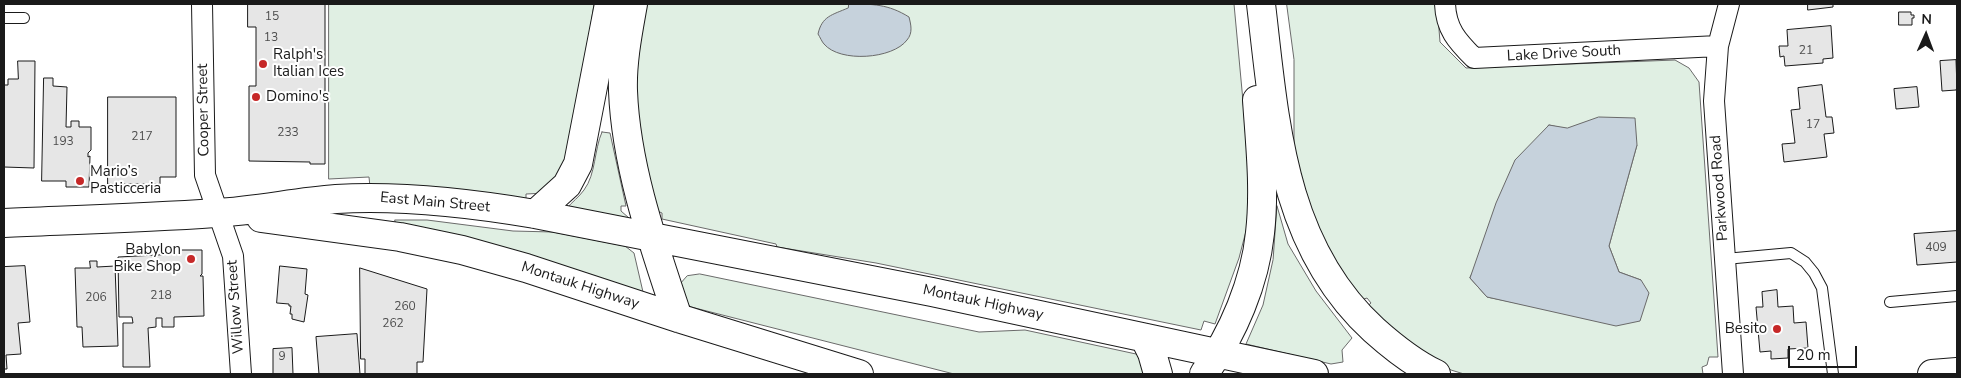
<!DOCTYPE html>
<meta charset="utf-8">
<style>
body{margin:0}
#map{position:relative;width:1961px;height:378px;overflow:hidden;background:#fff;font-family:"Nunito Sans",sans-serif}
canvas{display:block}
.frame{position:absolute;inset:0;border:5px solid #1a1a1a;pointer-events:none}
.north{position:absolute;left:1901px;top:10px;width:50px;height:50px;-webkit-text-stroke:4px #fff;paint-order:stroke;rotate:2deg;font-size:14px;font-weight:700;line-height:20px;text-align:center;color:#1a1a1a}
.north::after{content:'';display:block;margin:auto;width:18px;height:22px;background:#1a1a1a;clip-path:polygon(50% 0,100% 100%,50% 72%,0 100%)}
.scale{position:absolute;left:1788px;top:346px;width:69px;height:22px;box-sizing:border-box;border:2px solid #1a1a1a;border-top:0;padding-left:6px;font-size:15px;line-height:18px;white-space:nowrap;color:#1a1a1a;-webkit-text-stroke:4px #fff;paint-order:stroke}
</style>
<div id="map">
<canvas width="1961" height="378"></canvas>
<div class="frame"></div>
<div class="north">N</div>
<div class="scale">20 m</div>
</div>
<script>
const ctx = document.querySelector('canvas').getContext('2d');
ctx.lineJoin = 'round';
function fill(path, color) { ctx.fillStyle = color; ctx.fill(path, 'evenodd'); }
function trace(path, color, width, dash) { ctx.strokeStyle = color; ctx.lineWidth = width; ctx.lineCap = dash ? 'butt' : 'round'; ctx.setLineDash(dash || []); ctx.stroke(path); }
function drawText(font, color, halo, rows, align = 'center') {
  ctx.font = font + ' "Nunito Sans",sans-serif'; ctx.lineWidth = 4; ctx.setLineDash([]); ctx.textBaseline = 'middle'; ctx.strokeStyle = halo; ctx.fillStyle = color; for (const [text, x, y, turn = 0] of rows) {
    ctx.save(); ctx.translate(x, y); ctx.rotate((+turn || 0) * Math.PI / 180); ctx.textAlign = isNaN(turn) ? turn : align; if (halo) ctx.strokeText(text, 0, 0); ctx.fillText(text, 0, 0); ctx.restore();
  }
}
const green = new Path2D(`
 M329,4H594L569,164L546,193L526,194V204L370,187L369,177L329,179Z
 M645,4H1234L1244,112L1251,212L1239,258L1215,324L1204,321L1201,330L876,263L777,247L776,244L662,219V213L655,210L639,143L634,94Z
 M1287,4H1437L1440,42L1466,68L1675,60L1689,68L1699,82L1718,357H1709L1707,365L1702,367L1703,374H1464L1451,370L1379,325L1364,309L1371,303L1367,298L1358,301L1339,277L1306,205L1294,147V60ZM1549,125L1637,145L1609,246L1619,272L1641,280L1526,305L1487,297L1470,278Z
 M602,132L610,133L626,206H621V211L629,218L625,222L567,208C572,202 579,197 584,190C596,174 594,150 602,132Z
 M1277,206L1288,244L1316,291L1352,338L1342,350L1343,362L1331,364L1246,344L1263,305L1273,260Z
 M395,220H427L513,231L553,232L625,246L634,253L643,292L490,245L396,223Z
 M700,274L979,332L1025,330L1136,354L1148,364L1151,374H954L691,307L680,297L679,285L687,276Z`);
fill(green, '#e0efe3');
trace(green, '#6a6a6a', 1);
const water = new Path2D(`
 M849,4C873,4 888,4 909,17C911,25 913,33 907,40C893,59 840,63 824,44C822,42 820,37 818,34C822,16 832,15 848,8Z
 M1599,117L1635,118L1637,145L1609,246L1619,272L1641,280L1649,293L1640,321L1616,326L1487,297L1470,278L1496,203L1515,160L1549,125L1567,128Z`);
fill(water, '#c6d2dc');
trace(water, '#6a6a6a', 1);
const building = new Path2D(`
 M248,4H325V164H310V162L249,161V86H256V27H248Z
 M1808,4H1833V7L1808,10Z
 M1899,12H1911V15H1914V18H1912V25H1899Z
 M1831,26L1833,58L1823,59V63L1785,66L1784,56L1780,57L1779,46H1788L1787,30Z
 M1956,60L1957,88L1956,90L1942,91L1940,61Z
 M18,61H35L34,168L4,167V85H8V79H18Z
 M44,78H53V86L67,87L66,127H71V121H79V127H91V150L88,153V157L90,156L89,187H66V181H42Z
 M1822,85L1826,117H1832L1834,133L1824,134L1827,157L1784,162L1782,144L1795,143L1791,110L1800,109L1798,88Z
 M1917,87L1919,107L1896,109L1894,89Z
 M108,97H176V177H160V184H108Z
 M1957,231V262L1917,265L1914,234Z
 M176,250H202V274L200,276H203L204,316L174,317V327H162V318H156V327L148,328L150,367H123V323H133L132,317H119L118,257L176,254Z
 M90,261H97V267L115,266L118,346L83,347L82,327H77L75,268H90Z
 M25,266L30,322L18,323L21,354L6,355L7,369H4V267Z
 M280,266L307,269L305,294L308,295L304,322L292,319V314H290L291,306H289V304L277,303Z
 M360,268L427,289L423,362H417V374H365V359H361Z
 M1777,290L1778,307L1793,306L1794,323L1806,322L1808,348L1788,349V358L1771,359V351L1760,352L1756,307H1763L1762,292Z
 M357,334L360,374H319L316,337Z
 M292,348L293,374H273V349Z`);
fill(building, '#e6e6e6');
trace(building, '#1a1a1a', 1);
const lane = new Path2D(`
 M4,18H24
 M1725,259L1791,253L1805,262L1814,273L1822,288L1833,374
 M1890,302L1957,296`);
const street = new Path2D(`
 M202,4L205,175L233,256L241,374
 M1445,4C1446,29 1457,41 1474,58L1718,46
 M1729,4L1718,46L1714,101L1733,374`);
const primary = new Path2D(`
 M633,4C628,32 622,62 623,91C626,168 654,246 678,318
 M1261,4C1275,122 1281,245 1374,330C1393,347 1413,363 1436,374
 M535,214L567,185L578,164L609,4
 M261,218L400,237L462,250L526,268L678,318L859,374
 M4,223C74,220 145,218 215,213C256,211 295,202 336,199C402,195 470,203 535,214L932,292L1314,374
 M1145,339L1152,353L1158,374
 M1204,374C1233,334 1255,282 1260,233C1265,189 1260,144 1257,100
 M1932,374L1957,372`);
trace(lane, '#1a1a1a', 12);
trace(street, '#1a1a1a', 22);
trace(primary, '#1a1a1a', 30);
trace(lane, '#fff', 10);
trace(street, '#fff', 20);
trace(primary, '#fff', 28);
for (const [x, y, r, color] of [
 [263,64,5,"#c62828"],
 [256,97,5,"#c62828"],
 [80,181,5,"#c62828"],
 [191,259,5,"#c62828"],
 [1777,329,5,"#c62828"]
]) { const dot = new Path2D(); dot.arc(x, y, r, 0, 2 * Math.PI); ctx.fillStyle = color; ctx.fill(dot); trace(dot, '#fff', 2); }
drawText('12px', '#4d4d4d', null, [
 ["15",272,17],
 ["13",271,38],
 ["21",1806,51],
 ["17",1813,125],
 ["233",288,133],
 ["217",142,137],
 ["193",63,142],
 ["409",1936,248],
 ["218",161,296],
 ["206",96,298],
 ["260",405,307],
 ["262",393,324],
 ["9",282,357]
]);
drawText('15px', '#1a1a1a', '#fff', [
 ["Lake Drive South",1564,54,-3],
 ["Cooper Street",204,110,-91],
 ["Parkwood Road",1720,188,-94],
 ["East Main Street",435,203,5],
 ["Montauk Highway",580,286,18],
 ["Montauk Highway",983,303,12],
 ["Willow Street",236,307,-94]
]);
drawText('15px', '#1a1a1a', '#fff', [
 ["Ralph's",273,55],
 ["Italian Ices",273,72],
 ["Domino's",266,97],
 ["Mario’s",90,172],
 ["Pasticceria",90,189],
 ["Babylon",181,250,"right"],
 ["Bike Shop",181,267,"right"],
 ["Besito",1767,329,"right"]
], 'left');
</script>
